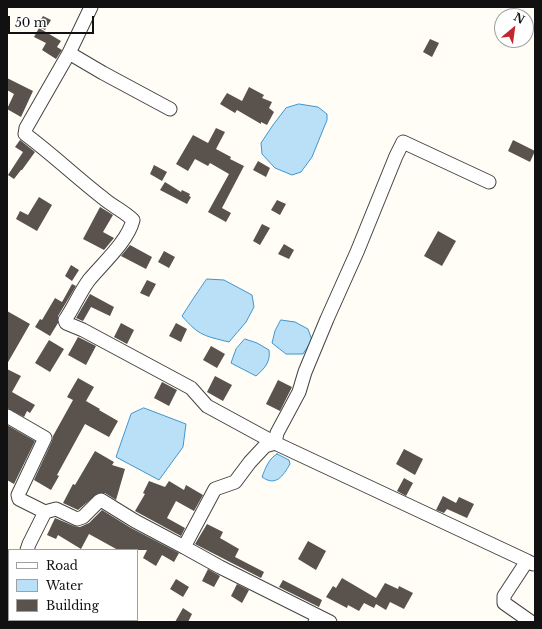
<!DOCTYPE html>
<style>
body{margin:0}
#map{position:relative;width:542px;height:629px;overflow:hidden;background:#fffdf5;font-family:"Libre Baskerville",serif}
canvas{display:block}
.frame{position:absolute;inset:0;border:8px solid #111;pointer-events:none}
.legend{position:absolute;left:8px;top:549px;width:130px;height:72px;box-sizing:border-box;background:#fff;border:1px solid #a0a0a0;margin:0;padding:5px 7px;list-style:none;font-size:12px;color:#111}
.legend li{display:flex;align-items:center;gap:8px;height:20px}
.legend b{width:20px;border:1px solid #a0a0a0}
.north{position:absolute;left:494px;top:8px;width:40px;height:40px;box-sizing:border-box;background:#fff;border:1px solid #a0a0a0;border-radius:50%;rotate:29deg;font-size:11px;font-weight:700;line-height:16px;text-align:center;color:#111}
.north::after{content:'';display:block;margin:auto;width:14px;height:18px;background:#c4262e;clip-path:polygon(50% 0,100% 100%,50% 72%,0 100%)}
.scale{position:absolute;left:8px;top:16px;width:86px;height:18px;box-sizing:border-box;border:2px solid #111;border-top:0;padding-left:5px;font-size:12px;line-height:14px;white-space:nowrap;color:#111;-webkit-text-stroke:3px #fff;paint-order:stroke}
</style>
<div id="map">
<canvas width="542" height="629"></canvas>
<div class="frame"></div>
<ul class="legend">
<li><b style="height:5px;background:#fff"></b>Road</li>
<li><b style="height:11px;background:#b9e0f7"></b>Water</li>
<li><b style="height:11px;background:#5a524d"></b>Building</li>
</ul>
<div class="north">N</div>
<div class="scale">50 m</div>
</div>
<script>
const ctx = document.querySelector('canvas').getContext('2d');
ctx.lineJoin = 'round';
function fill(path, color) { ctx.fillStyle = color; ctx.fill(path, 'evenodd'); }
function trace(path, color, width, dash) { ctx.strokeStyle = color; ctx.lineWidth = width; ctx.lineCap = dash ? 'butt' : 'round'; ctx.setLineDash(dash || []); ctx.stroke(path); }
const water = new Path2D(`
 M299,104L318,107L327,114V120L312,157L301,172L292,175L275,168L262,154L261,143L273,125L286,108Z
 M207,279L224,280L252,295L254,307L246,322L229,342C205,336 199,336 182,316L193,299Z
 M281,320L295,322L308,329L312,340L303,354H286L272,343L275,331Z
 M245,339L257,343L269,350C271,362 264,369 256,376L231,363L236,349Z
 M144,408L186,424L183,447L159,480L116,457L131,414Z
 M277,454L289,460L290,464C283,476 276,487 262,477C265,469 269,458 277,454Z`);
fill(water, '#b9e0f7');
trace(water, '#3f96cf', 1);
fill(new Path2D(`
 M43,16L51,20L45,30L37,26Z
 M39,28L61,41L57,47L62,50L56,59L42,50L46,43L34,37Z
 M430,39L439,43L432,57L423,52Z
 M7,78L33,91L21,117L7,109L14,94L7,90Z
 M249,87L264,95L262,98L272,102L269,108L274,112L267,125L261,122V124L237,110L235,113L220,104L227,93L242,101Z
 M216,128L225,132L216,149L231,157L230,159L244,166L222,208L231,213L226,222L208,212L229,174L210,163L208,166L195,159L188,171L176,164L193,135L208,143Z
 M20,140L35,152L22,170H21L14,179L8,175L23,152L15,147Z
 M513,140L535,151L530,162L508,151Z
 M258,161L270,168L266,177L253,170Z
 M154,165L167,172L162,181L150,174Z
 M165,182L181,192L182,190L190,194L189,196L191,197L187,204L160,190Z
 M39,197L52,205L37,231L16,219L20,211L28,215Z
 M277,200L286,204L280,215L271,210Z
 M100,207L113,215L103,232L114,238L104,250L83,239Z
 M262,224L270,228L260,245L253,241Z
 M438,231L456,241L442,266L424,256Z
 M284,244L294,250L289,259L278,254Z
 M130,245L152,257L146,269L121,256Z
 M164,251L175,257L169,268L158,262Z
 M71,265L79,270L72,281L65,276Z
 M147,280L156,284L149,297L140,293Z
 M72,284L76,286L58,316V323L50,336L35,327L40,319L42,320L55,298L62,302Z
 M90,294L114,307L110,316L91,307L83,321L76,318Z
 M7,311L30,324L7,364Z
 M121,323L134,330L127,344L114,337Z
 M176,323L187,329L181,342L169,336Z
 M78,337L96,346L86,365L68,355Z
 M49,340L64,349L50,372L35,363Z
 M211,346L225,354L217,368L203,360Z
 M7,369L21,376L12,392L35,405L30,413L27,411L24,417L7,408Z
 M215,376L232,385L223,401L207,392Z
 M78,378L94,387L86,401L100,409L99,410L118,421L109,437L85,424L57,475L59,476L51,490L34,480L52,441L53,436L73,400L67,397Z
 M278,380L292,387L280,411L266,404Z
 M162,382L177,390L169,406L154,398Z
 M7,425L35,441L14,484L7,480Z
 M404,449L423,459L415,475L396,464Z
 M95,451L114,462L112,465L125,469L116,500L105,493H98L78,510L63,503L73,484L75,485Z
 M404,478L413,483L406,496L397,491Z
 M149,481L165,487L169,481L184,490L186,485L203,495L194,511L176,501L167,518L185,528L181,536L135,511L145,494L143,493Z
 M443,496L456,503L459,497L474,504L467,518L447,509L444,513L436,510Z
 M102,510L131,528L179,553L174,562L162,555L156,566L143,558L147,550H118L89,534L81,549L58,535L56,539L47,535L55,518L74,526L80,527L89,523Z
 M207,524L223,532L220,538L239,549L235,557L264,572L261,578L195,544Z
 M308,541L326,551L316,570L298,559Z
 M208,569L220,576L214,587L202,581Z
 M342,578L376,598L385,583L398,589L399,586L413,593L404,609L390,602L386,610L376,604L374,608L364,603L359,611L348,605L347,608L326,597L333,586L336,588Z
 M176,579L189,587L183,597L170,589Z
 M283,580L322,600L319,607L279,587Z
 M237,584L249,590L242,603L231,596Z
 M183,608L192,614L188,622H175Z`), '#5a524d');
const minor = new Path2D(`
 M91,7L69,53L26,128L25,134C52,154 76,177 103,198C112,206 124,211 133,220C128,241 103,263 89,280C80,292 74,307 65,320L66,323L83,330L191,388L207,406L275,443L277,433L299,392L305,372L327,319L357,252L396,156L403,142L489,182
 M69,53L103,73L170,109
 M7,416L45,438L18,495L19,499L45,512L56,509L77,519L83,517L99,501L101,500L135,521L184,547
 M27,550L29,544L45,512
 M7,596L9,594
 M318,616L220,567L184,547L215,489L235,482L250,462L265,446L275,443L527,561
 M315,622L318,616L330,622
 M531,622L504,603V596L527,561L533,564`);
trace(minor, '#444', 15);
trace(minor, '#fff', 13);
</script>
